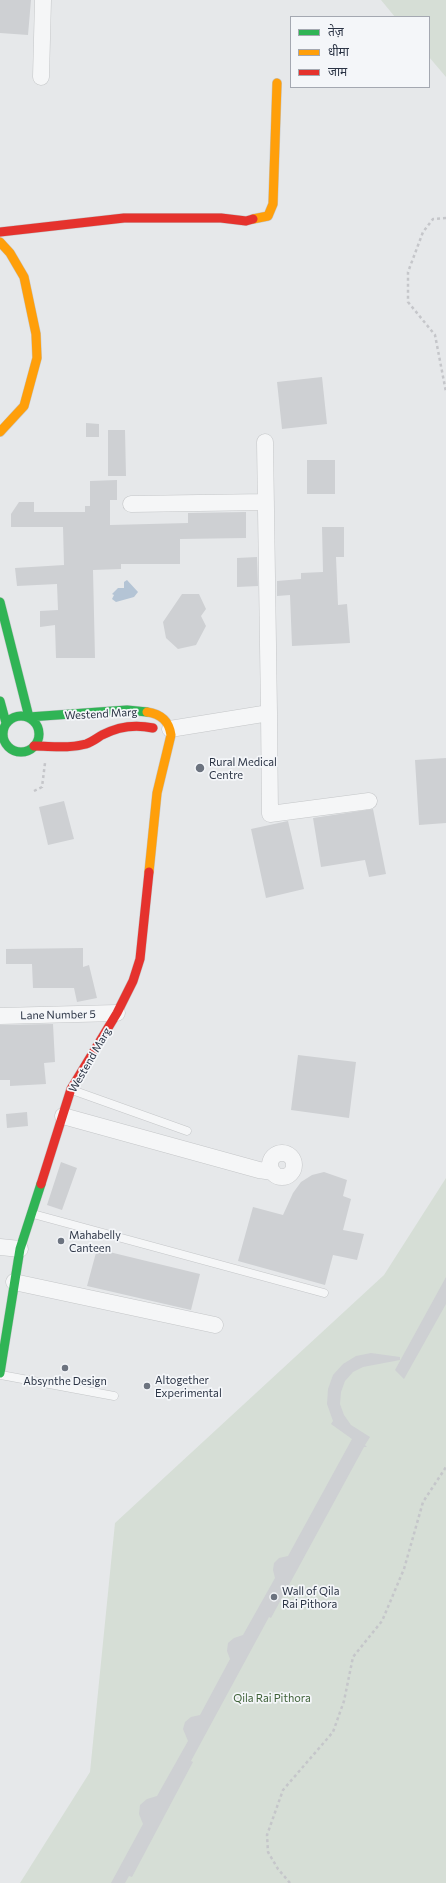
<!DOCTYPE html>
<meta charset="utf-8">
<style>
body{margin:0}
#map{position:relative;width:446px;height:1883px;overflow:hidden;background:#e6e8ea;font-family:Commissioner,"Noto Sans Devanagari",sans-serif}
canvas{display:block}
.legend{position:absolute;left:290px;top:16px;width:140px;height:72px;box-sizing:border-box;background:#f4f6f9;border:1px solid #a4a8b1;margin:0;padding:5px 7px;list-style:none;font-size:12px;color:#2b3445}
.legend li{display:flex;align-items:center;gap:8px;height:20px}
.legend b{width:20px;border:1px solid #a4a8b1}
</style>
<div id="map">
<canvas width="446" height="1883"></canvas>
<ul class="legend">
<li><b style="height:5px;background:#30b455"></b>तेज़</li>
<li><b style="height:5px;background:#ff9f0a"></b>धीमा</li>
<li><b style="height:5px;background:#e5322d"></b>जाम</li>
</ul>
</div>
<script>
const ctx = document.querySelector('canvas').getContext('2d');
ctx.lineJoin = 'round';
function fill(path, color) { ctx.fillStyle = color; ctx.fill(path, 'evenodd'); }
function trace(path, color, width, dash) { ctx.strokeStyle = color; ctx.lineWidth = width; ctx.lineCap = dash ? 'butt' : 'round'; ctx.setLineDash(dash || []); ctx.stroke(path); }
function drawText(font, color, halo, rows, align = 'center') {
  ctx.font = font + ' Commissioner,sans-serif'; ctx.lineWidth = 3.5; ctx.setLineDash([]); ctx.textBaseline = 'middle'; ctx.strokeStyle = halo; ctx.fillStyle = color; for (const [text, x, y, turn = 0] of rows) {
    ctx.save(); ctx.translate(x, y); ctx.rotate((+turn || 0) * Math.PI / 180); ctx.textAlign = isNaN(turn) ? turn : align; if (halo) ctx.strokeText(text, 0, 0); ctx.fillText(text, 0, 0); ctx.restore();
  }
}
fill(new Path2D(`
 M381,0H446V77L429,57V17H395Z
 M446,1178V1883H20L90,1772L115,1523L384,1275Z`), '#d6ded6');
fill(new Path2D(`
 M127,580L138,592L134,597L116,602L112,599L114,595L112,594L118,588H124V582Z`), '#b4c4d5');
fill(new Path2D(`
 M0,0H31L28,35L0,33Z
 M322,377L327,424L282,429L277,382Z
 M86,423L99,424V437H86Z
 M108,430H125L126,476H108Z
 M307,460H335V494H307Z
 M117,480V500H110V525L188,523V513L246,512V538L180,539V564H121V569L93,570L95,658H56L55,625L40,627V611L58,610L57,584L17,586L15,568L64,565L63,527H11V514L19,502H34V512H85V506H90V481Z
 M322,527H344V557H336L338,605L347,604L350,643L292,646L290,595L277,596V581L301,579V573L323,572Z
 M257,557L258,586L237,587V558Z
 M182,594H199L206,609L201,616L206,626L196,645L178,649L166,638L163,622Z
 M446,758V823L419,825L415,760Z
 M64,801L74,839L48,845L39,807Z
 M373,809L386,874L369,877L365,860L321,867L313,818Z
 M288,821L304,889L266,898L251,829Z
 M83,948V967L89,965L97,998L77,1002L74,988H33L32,964H6V949Z
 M53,1024L55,1062L44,1063L46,1084L10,1086V1080H0V1025Z
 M298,1055L356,1062L349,1118L291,1110Z
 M27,1112L28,1126L7,1128L6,1114Z
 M61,1162L77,1168L62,1210L47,1205Z
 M324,1172L347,1180L343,1196L351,1199L343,1230L364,1234L357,1260L333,1255L325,1285L238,1261L253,1207L283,1215L293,1193L301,1182L312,1175Z
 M97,1249L200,1274L191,1310L87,1286Z
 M446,1277V1304L404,1379L395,1370Z
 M371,1353L400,1357V1360L363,1367L353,1372L345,1381L341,1392L340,1404L344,1415L351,1425L370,1437L365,1445L367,1447H364L271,1618L269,1617L191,1761L193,1762L132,1877L129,1876L125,1883H111L143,1824L139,1814L140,1805L147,1799L157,1796L188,1741L183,1729L185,1722L191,1717L200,1715L230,1659L227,1651L228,1643L234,1638L243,1635L275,1578L273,1570L274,1563L279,1558L288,1556L352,1439L331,1424L333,1421L327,1404L328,1389L333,1375L343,1364L356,1356Z`), '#ced0d3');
const lane = new Path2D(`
 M72,1090L187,1131
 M33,1214L324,1293
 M1,1375L114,1396`);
const street = new Path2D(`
 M41,77L43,0
 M131,504L266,502
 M269,713L270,814L369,801
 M170,729L269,713L265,442
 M0,1016L117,1013
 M63,1116L259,1170L273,1172
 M270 1165a12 12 0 1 1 24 0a12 12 0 1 1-24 0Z
 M0,1247L20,1249
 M14,1282L215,1325`);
const fast = new Path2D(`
 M0,602L29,717L127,710L147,712
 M0,701L6,723
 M3 734a18 18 0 1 1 36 0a18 18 0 1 1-36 0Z
 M0,1373L20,1249L41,1184`);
const slow = new Path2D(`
 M253,219L268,216L273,204L277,83
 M0,242L10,253L24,277L36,334L37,358L24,406L0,432
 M147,712C161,714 169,721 171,735L157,793L149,872`);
const jam = new Path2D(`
 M0,232L124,218H221L246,221L253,219
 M34,746C51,746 69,749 86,744C92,742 97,738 102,735C119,726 135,724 153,728
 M41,1184L71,1089L117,1013L133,981L140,959L149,872`);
trace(lane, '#c4c6c8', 9);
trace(street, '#c4c6c8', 17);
trace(fast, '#c4c6c8', 10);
trace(slow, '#c4c6c8', 10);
trace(jam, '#c4c6c8', 10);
trace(new Path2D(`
 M446,218L433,219L423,232L408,272V302L435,335L446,392
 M34,791L42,787L45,763
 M290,1883L278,1869L268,1852L267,1835L283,1790L333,1732L344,1701L353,1657L382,1621L404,1569L423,1502L446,1467`), '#c5c6ca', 2.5, [3, 3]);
trace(lane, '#f5f6f7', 8);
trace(street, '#f5f6f7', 16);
trace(fast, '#30b455', 9);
trace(slow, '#ff9f0a', 9);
trace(jam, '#e5322d', 9);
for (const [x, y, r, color] of [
 [200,768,5,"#6c737f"],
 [61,1241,4,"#6c737f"],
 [65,1368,4,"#6c737f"],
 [147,1386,4,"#6c737f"],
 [274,1597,4,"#6c737f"]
]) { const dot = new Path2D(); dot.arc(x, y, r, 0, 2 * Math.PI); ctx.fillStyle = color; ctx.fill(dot); trace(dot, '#f4f6f9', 1.5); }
drawText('11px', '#2b3445', '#f4f6f9', [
 ["Westend Marg",101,714,-3],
 ["Lane Number 5",58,1015,-1],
 ["Westend Marg",90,1060,-60]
]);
drawText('11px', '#2b3445', '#f4f6f9', [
 ["Rural Medical",209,762],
 ["Centre",209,775],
 ["Mahabelly",69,1235],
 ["Canteen",69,1248],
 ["Altogether",155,1380],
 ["Experimental",155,1393],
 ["Absynthe Design",65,1381,"center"],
 ["Wall of Qila",282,1591],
 ["Rai Pithora",282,1604]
], 'left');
drawText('11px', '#3f6138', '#f4f6f9', [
 ["Qila Rai Pithora",272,1698]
]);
</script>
